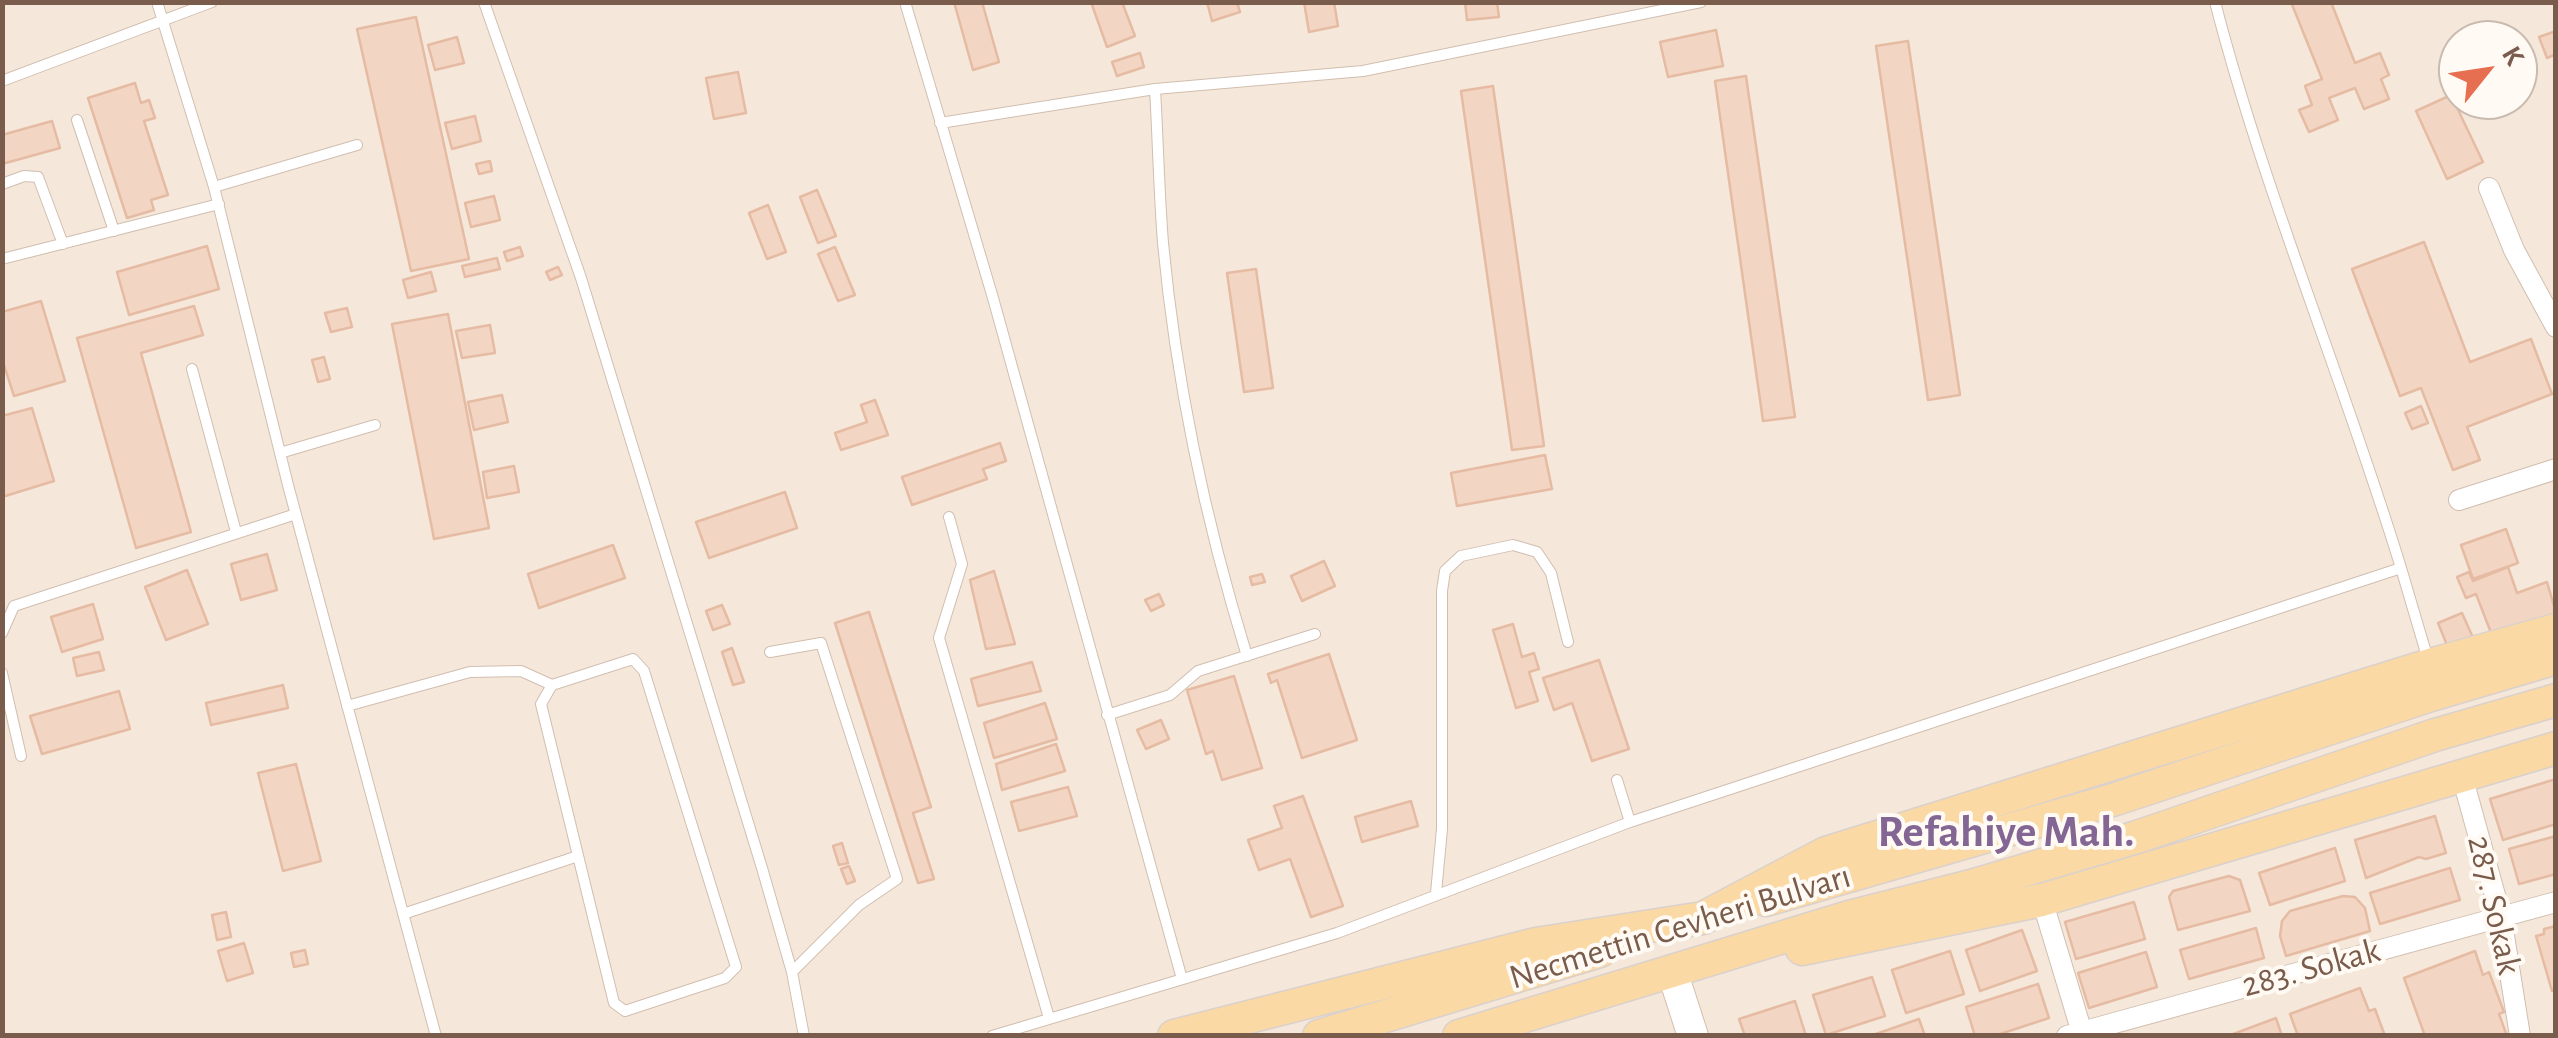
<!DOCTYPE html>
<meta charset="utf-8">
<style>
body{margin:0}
#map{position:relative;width:2558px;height:1038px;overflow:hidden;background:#fdf6ec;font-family:"Alegreya Sans",sans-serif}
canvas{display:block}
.frame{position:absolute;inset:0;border:5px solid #7a5c4d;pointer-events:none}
.north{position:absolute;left:2438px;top:20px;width:100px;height:100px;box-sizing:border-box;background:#fffaf3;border:2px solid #cabbb1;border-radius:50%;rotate:60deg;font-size:28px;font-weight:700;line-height:40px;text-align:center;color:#7a5c4d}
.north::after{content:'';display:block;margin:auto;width:35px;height:45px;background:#e76f51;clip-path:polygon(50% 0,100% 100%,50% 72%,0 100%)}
</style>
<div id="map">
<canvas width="2558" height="1038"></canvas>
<div class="frame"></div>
<div class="north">K</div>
</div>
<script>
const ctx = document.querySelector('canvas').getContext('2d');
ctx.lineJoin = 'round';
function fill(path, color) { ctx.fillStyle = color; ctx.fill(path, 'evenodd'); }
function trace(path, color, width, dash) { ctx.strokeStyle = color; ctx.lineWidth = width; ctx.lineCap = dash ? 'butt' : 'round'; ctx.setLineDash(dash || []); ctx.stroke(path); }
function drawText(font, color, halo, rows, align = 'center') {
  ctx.font = font + ' "Alegreya Sans",sans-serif'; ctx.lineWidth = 8; ctx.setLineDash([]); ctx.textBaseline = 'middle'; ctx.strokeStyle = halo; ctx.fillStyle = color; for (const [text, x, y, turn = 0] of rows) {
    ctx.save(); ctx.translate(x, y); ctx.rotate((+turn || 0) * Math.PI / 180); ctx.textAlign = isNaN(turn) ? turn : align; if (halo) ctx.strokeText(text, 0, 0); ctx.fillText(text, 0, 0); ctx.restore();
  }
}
fill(new Path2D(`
 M3,3H2555V1035H3ZM2458,40H2518V100H2458Z`), '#f5e8da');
const building = new Path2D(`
 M954,2H982L999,62L973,70Z
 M1091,2H1122L1135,36L1107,47Z
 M1207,2H1237L1240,12L1212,21Z
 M1304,2H1334L1338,26L1309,32Z
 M1465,2H1497L1499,17L1467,20Z
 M2291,2H2331L2355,63L2380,53L2389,75L2381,79L2389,99L2364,109L2355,88L2329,98L2338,120L2309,132L2299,110L2312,105L2305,86L2322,79Z
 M416,17L469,259L411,271L357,29Z
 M1716,30L1723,66L1668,77L1660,42Z
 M2556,31V54L2547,58L2539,37Z
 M457,37L464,63L435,70L428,45Z
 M1908,41L1960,395L1928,400L1876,46Z
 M1140,53L1144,67L1117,76L1112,62Z
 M738,72L746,113L714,119L706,78Z
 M1746,76L1795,417L1763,421L1715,81Z
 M135,83L141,103L149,100L155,118L144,121L168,195L151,200L154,210L127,218L88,98Z
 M1493,86L1544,446L1512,450L1461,91Z
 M2451,95L2483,162L2447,179L2416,111Z
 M475,116L481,141L452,149L445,123Z
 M52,121L60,148L2,164V135Z
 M490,161L492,171L479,174L476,164Z
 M817,190L836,236L818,243L800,197Z
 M494,196L500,220L471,227L465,203Z
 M768,205L786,252L767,259L749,213Z
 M2424,242L2470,362L2531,339L2552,394L2467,427L2480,460L2453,470L2421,388L2400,396L2352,269Z
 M207,246L219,289L129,315L117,272Z
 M520,247L523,256L507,261L504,252Z
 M835,247L855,295L838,301L818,254Z
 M497,258L500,269L465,277L462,266Z
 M558,267L562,275L550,280L546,272Z
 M1256,269L1273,388L1244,392L1227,273Z
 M431,272L436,291L408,298L403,280Z
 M41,301L65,381L14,396L2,359V312Z
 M194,306L203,335L141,353L191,532L136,548L77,338Z
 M347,308L352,327L331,332L325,313Z
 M448,314L489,528L434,539L392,324Z
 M490,325L495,353L462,358L456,331Z
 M324,357L330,379L318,382L312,360Z
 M502,395L508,422L474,430L468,402Z
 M875,400L888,435L841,450L835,433L867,422L861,405Z
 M2421,406L2428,423L2412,429L2405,413Z
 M32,408L54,481L2,497V416Z
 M1000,443L1006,461L983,469L987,479L912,505L902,477Z
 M1545,455L1552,489L1457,506L1451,473Z
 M514,466L519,492L487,498L483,472Z
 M785,492L797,528L709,558L696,522Z
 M2506,529L2518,563L2473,579L2461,545Z
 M613,545L625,578L539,608L528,574Z
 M267,554L277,590L241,600L231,564Z
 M1324,561L1335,586L1302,601L1291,576Z
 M2508,567L2517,593L2547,582L2556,613L2493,638L2476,594L2466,598L2457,577L2469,572L2473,581Z
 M187,570L208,624L166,640L145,587Z
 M994,571L1015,644L986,649L970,580Z
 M1262,574L1265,582L1252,585L1250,577Z
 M1159,594L1164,605L1151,611L1145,600Z
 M93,604L103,639L62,652L51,617Z
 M722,605L730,624L713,630L706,611Z
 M869,612L931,807L913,813L934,879L918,883L835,623Z
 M2462,613L2478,649L2453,660L2438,623Z
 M1513,624L1522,657L1534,653L1539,669L1529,672L1538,701L1516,708L1493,630Z
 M732,648L744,682L733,685L722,652Z
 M99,652L104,670L77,676L73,658Z
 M1329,654L1357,740L1302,758L1277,680L1271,683L1268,674Z
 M1599,660L1629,749L1592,761L1572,703L1554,710L1543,678Z
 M1032,662L1041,691L978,706L971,679Z
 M1234,676L1262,768L1222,780L1213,751L1206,754L1187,690Z
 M283,685L288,708L211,725L206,703Z
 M119,691L130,729L42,754L30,716Z
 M1045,703L1057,739L994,758L984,723Z
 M1161,720L1169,739L1146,749L1137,730Z
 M1056,744L1065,771L1002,790L996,764Z
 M296,764L321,861L283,871L258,773Z
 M2556,779V824L2503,840L2490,799Z
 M1068,787L1077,816L1019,831L1011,802Z
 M1303,796L1343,906L1311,917L1290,859L1259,870L1248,840L1282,828L1274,806Z
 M1411,801L1418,826L1362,842L1355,817Z
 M2435,816L2446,853L2426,859L2419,857L2366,878L2355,840Z
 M2556,836V874L2519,884L2509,849Z
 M842,843L848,863L839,865L833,846Z
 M2335,848L2345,881L2270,905L2259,873Z
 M849,866L855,881L847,884L841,869Z
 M2450,868L2460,900L2380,924L2370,893Z
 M2229,876L2240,880L2250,911L2178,930L2169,897L2173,891Z
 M2343,896L2355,897L2365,908L2370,931L2286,956L2280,936L2282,921L2290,911Z
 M2134,902L2145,939L2076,959L2065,922Z
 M226,912L231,937L217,940L212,915Z
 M2556,926V990L2552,991L2536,936L2544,934V929Z
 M2256,928L2264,958L2189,979L2180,950Z
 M2022,930L2037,971L1980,991L1966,950Z
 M244,943L253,973L227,981L218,951Z
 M305,950L308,964L294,967L291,953Z
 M1950,951L1964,994L1906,1013L1892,970Z
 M2475,951L2483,975L2489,972L2504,1012L2499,1014L2507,1036H2425L2404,978Z
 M2146,952L2157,987L2089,1008L2078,973Z
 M1872,977L1885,1016L1826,1035L1813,995Z
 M2038,984L2049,1018L1994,1036H1975L1966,1007Z
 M2360,988L2369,1011L2375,1009L2385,1036H2298L2290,1014Z
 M1795,1001L1806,1036H1745L1739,1019Z
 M2276,1018L2282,1036H2228Z
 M1919,1019L1925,1036H1870Z`);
fill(building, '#f3d5c3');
trace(building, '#e6bba3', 2.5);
const service = new Path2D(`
 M157,2L214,187L288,485L436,1036
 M484,2L581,278L762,868L792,972L804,1036
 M905,2L993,298L1182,979
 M2,81L212,2
 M1155,89C1158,140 1159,192 1163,243C1176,381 1206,523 1247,656
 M77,120L114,231
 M940,123L1155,89L1363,71L1701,2
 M2,184L24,176L38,177L63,244
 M214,187L357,145
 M2,259L219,204
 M192,369L236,532
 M280,453L375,425
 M949,517L962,564L939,638L1049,1018
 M2401,568L2429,663
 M2,633L14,606L296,514
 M770,652L821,643L897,879L859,905L792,972
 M633,659L644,671L736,967L725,978L625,1011L614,1003L541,704L552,685Z
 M2,673L21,756
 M347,706L470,672L521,671L552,685
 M1107,715L1170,695L1198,671L1315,634
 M1617,780L1630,822
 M1436,893L1442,829V591L1445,571L1461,556L1513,545L1537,552L1551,573L1568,642
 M403,914L578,856
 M992,1036L1337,933L1630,822L2401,568C2343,378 2265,195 2215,2`);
const minor = new Path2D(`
 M2489,188L2514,250L2556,327
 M2459,500L2556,469
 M2462,776L2501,917L2520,1036
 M2042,900L2083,1036
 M2067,1036L2556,902`);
const secondary = new Path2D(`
 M1672,971L1693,1036`);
const primary = new Path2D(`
 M1766,900L2116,799L2428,696L2556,658
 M1802,949L2042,900L2556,748
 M1174,1036L1536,944L1703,918L1826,853L2430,665L2556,630
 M1319,1036L1600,951
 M1459,1036L1849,917L1971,886L2137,837L2435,735L2556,700`);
trace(service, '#d1beb0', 12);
trace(minor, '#d1beb0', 22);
trace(secondary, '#d6c0b0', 32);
trace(primary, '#dad1cd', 35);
trace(service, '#fff', 10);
trace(minor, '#fff', 20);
trace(secondary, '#fff', 30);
trace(primary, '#fbd9a5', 32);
drawText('35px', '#7a5c4d', '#fffaf3', [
 ["287. Sokak",2494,905,77],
 ["Necmettin Cevheri Bulvarı",1680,927,-17],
 ["283. Sokak",2311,968,-15]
]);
drawText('bold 45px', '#846695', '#fffaf3', [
 ["Refahiye Mah.",2006,832]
]);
</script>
